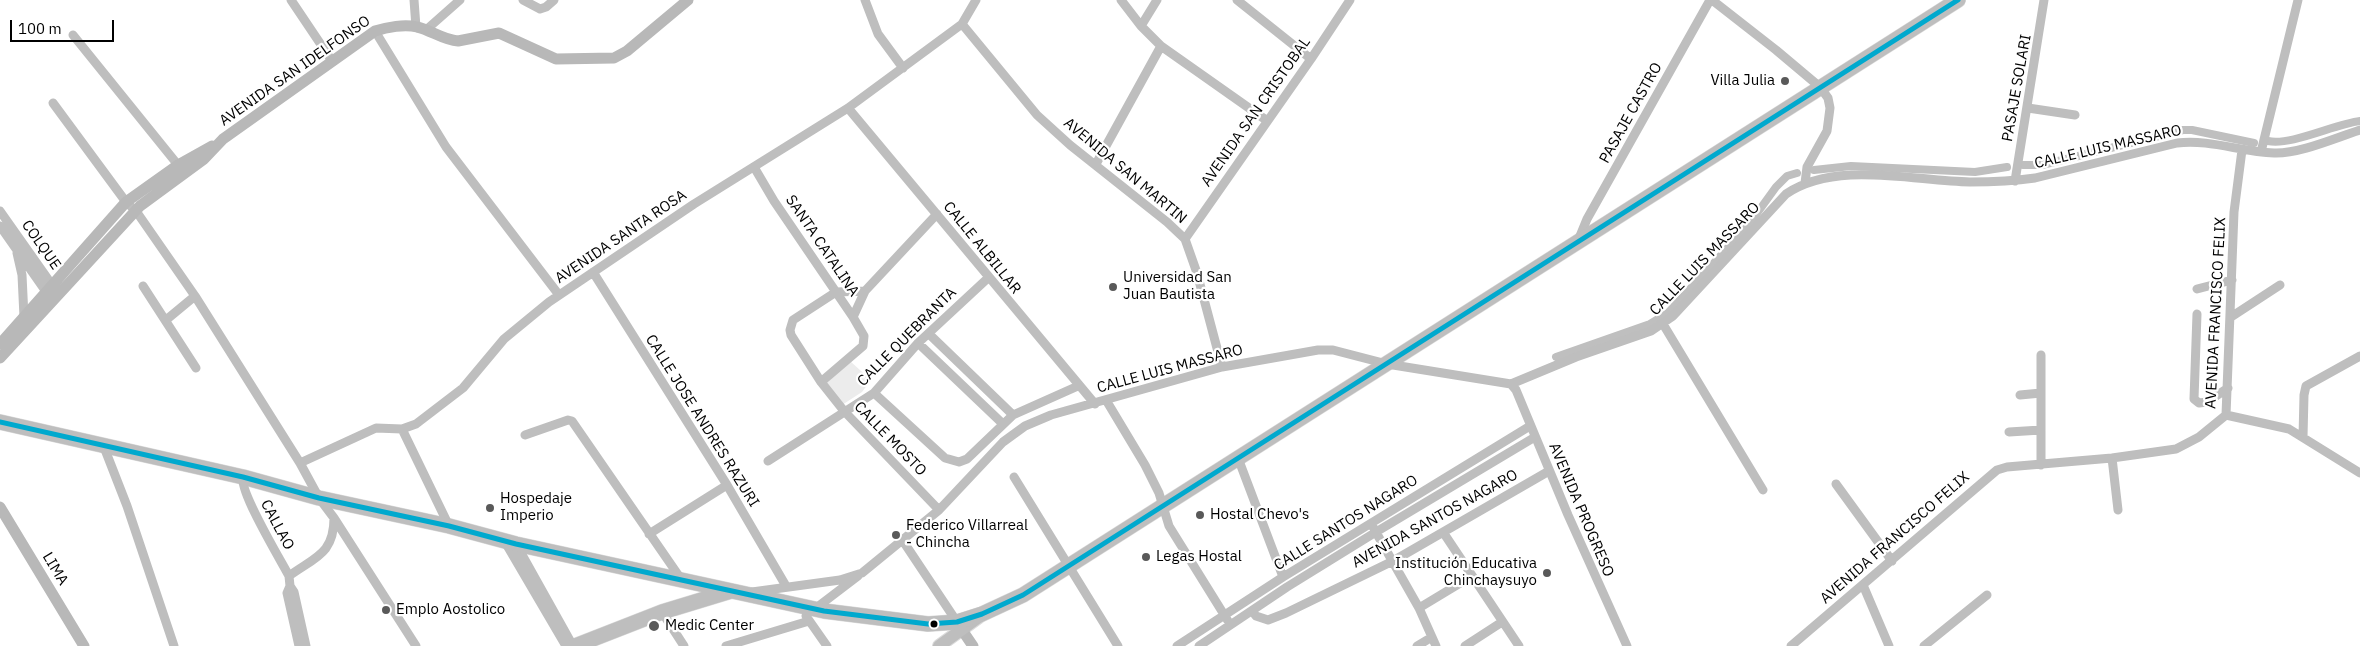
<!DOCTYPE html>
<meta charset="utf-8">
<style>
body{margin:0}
#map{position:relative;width:2360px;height:646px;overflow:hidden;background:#fff;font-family:"IBM Plex Sans",sans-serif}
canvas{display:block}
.scale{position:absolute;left:10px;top:20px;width:104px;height:22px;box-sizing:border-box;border:2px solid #000;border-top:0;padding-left:6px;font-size:15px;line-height:18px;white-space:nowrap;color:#000;-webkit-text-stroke:4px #fff;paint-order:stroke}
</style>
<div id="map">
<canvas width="2360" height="646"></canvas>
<div class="scale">100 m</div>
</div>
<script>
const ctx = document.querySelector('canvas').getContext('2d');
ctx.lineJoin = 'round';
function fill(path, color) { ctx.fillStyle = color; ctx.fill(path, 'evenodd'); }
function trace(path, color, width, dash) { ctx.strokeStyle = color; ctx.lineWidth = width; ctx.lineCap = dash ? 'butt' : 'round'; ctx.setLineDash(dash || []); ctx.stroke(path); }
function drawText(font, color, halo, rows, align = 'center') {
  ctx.font = font + ' "IBM Plex Sans",sans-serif'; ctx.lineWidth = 4.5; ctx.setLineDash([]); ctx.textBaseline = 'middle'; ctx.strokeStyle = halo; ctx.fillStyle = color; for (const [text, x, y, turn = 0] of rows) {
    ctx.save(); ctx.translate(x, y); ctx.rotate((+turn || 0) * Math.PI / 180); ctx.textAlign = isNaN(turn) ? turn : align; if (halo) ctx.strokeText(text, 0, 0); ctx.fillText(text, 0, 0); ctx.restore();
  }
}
fill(new Path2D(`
 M850,361L871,380L862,392L842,405L825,385Z`), '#ececec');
trace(new Path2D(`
 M2268,141C2291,146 2335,124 2360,121
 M2023,165H2042L2183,130H2192L2254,143
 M1814,170L1851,166L1975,172L2007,167
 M1556,357L1650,324L1668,313L1747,227L1776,187L1787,176L1797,173`), '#bfbfbf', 8);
const primary = new Path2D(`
 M939,646L979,617`);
const highway = new Path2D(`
 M0,422L243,477L319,498L449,526L516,544L824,611L928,624L957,622L982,614L1023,595L1958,0
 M575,646L662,612L731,591`);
trace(primary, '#dbdbdb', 14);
trace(highway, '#dbdbdb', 16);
trace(new Path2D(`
 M291,0L332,61
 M414,0L416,27
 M523,0L540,9L546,7L554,0
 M865,0L878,34L903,68
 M1121,0L1141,26L1161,46L1266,120
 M1237,0L1311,59
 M1712,0L1776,50L1820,87L1828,98L1830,108L1827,131L1807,167L1805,183
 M962,24L1037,115L1070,145L1167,222L1185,239L1197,273L1222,367
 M1141,26L1157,0
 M426,30L460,0
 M375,31L446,147L559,295
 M73,35L178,165
 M53,103L126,202L136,211L195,296L300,463L319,498L334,518L416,646
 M848,108L1095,404
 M2028,108L2075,115
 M2261,152L2298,0
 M1096,164L1161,46
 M754,167L774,201L853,317L864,336L863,346L821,382
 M2015,181L2044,0
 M0,211L55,289
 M0,226L49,296
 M1185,239L1311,59L1350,0
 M1578,241L1587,219L1710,0
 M17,253L22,275L24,317
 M593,272L727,485L786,586
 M143,286L196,368
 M2197,289L2232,280
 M865,291L836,292L793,320L790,330L791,335L821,382L844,411L939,510
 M2197,314L2194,399L2199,403L2207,402L2228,388
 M853,317L865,291L937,214
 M2231,317L2280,285
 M166,320L195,296
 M1663,324L1763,490
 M929,334L1013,415
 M918,343L1003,424
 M1511,384L1516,390L1568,515L1627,646
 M874,393L945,458L959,462L967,459L1013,415L1078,386
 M2020,395L2041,393
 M1106,400L1145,465L1159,493L1169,526L1228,621
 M2226,415L2289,429L2360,473
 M402,429L449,526
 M2009,432L2041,430
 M525,435L568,420L572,421L681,579
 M2303,437L2304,395L2306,386L2360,356
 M104,447L127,506L174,646
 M1238,458L1283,577
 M2112,458L2118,510
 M768,461L874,393L918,343L988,278
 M300,463L376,428L402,429L416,424L463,388L504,339L549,302L694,204L848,108L962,24L976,0
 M2041,465V355
 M243,477C239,491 280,559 289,576L290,586
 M1014,477L1118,646
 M1836,484L1892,561
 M1373,527L1419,608L1436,646
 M1443,532L1519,646
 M649,534L727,485
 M903,541L957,622
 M505,542L566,646
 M516,544L573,646
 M289,576C315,557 334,554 334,518
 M1863,585L1889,646
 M752,592L840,580L862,573L939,510L1003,442L1025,426L1051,415L1222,367L1318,350H1333L1387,364L1511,384L1576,357L1651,331L1673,316L1786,194C1836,160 1913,181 1970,182C1992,182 2014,181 2035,178L2177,143C2210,139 2241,152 2274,153C2299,154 2335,138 2360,130
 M816,608L858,576
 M1419,608L1472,576
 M1252,611L1256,616L1268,620L1286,613L1393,561L1549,471
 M662,612L684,646
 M806,616L827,646
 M299,646L287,593L290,586L294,592L306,646
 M726,646L809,621
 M1177,646L1283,577L1530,426
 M1199,646L1287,587L1376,532L1535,437
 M1417,646L1432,637
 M1465,646L1502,622
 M1791,646L1997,470L2007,467L2112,458L2176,449L2199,437L2226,415L2234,212L2242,150
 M1924,646L1987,595`), '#bebebe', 9);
trace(new Path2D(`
 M0,344L126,202L178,165L212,146
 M0,358L140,206L204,159L223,139L375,31C387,27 405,24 417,27C431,30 443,40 458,41L499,33L556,59L614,58L627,51L688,0
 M0,507L84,646
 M958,624L973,646`), '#b8b8b8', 11);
trace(primary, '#bebebe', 12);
trace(highway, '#bebebe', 15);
trace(new Path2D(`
 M0,422L243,477L319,498L449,526L516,544L824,611L928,624L957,622L982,614L1023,595L1958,0`), '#00a9ce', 5);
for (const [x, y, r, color] of [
 [1785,81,5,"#595959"],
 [1113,287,5,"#595959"],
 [490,508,5,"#595959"],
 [1200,515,5,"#595959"],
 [896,535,5,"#595959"],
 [1146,557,5,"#595959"],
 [1547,573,5,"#595959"],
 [386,610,5,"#595959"],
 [934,624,4.5,"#000"],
 [654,626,6,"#595959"]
]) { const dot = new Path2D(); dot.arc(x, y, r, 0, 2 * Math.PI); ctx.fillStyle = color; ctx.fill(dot); trace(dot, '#fff', 2); }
drawText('15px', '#000', '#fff', [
 ["AVENIDA SAN IDELFONSO",295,71,-35],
 ["PASAJE SOLARI",2017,88,-80],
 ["AVENIDA SAN CRISTOBAL",1256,112,-55],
 ["PASAJE CASTRO",1631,113,-61],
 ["CALLE LUIS MASSARO",2108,147,-13],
 ["AVENIDA SAN MARTIN",1125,171,40],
 ["AVENIDA SANTA ROSA",621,237,-34],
 ["COLQUE",41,245,55],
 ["SANTA CATALINA",822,246,56],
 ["CALLE ALBILLAR",982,248,51],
 ["CALLE LUIS MASSARO",1705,259,-46],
 ["AVENIDA FRANCISCO FELIX",2216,313,-87],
 ["CALLE QUEBRANTA",907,337,-45],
 ["CALLE LUIS MASSARO",1170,369,-15],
 ["CALLE JOSE ANDRES RAZURI",702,421,58],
 ["CALLE MOSTO",890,439,46],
 ["AVENIDA PROGRESO",1581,510,67],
 ["AVENIDA SANTOS NAGARO",1435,519,-29],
 ["CALLE SANTOS NAGARO",1346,523,-32],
 ["CALLAO",277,525,62],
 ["AVENIDA FRANCISCO FELIX",1895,538,-41],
 ["LIMA",55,569,59]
]);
drawText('15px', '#000', '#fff', [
 ["Villa Julia",1775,81,"right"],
 ["Universidad San",1123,278],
 ["Juan Bautista",1123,295],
 ["Hospedaje",500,499],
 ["Imperio",500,516],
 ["Hostal Chevo's",1210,515],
 ["Federico Villarreal",906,526],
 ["- Chincha",906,543],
 ["Legas Hostal",1156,557],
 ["Institución Educativa",1537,564,"right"],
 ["Chinchaysuyo",1537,581,"right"],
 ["Emplo Aostolico",396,610],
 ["Medic Center",665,626]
], 'left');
</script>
